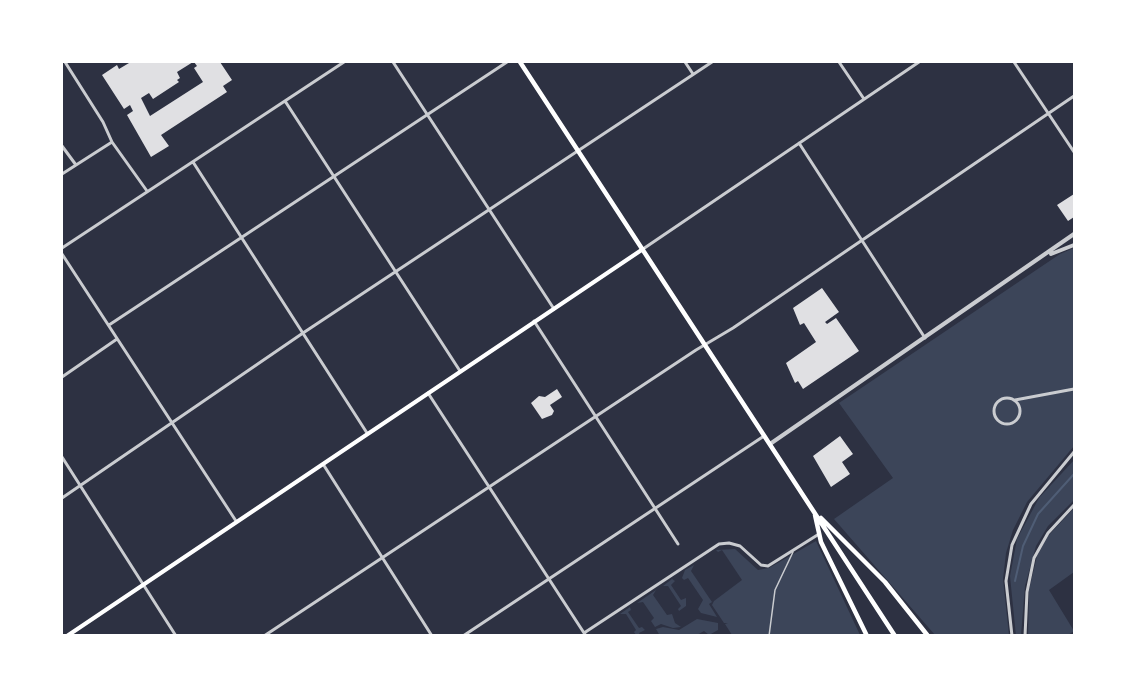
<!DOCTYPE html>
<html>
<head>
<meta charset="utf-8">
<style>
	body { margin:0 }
	#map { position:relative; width:1136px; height:697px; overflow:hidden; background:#2d3142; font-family:Inter,sans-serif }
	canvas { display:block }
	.frame { position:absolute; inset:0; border:63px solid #fff; pointer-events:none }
</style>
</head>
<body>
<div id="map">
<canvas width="1136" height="697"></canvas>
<div class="frame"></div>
</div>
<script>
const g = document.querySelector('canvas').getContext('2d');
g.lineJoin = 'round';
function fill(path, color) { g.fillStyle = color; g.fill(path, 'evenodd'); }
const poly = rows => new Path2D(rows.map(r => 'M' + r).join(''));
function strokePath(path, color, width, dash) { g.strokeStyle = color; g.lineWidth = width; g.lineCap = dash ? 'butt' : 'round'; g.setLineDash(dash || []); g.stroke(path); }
const green = poly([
	[1074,248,1074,446,1027,502,1013,530,1006,553,1003,579,1009,635,935,635,834,519,893,478,839,403,1060,254],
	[1074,460,1074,500,1048,526,1036,546,1025,586,1021,635,1016,636,1010,576,1017,539,1039,498],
	[1074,508,1074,572,1049,590,1074,631,1068,635,1028,636,1029,590,1037,556,1048,536],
	[816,541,860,635,732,635,725,624,728,623,724,623,712,605,714,601,742,580,722,550,718,552,716,550,735,549,758,570,769,568],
	[694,565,691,571,712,602,709,604,717,617,701,613,698,609,703,600,688,578,684,580,682,578,685,570],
	[672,579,675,581,671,585,681,600,686,598,686,606,679,611,678,609,681,606,668,586,663,586],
	[656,590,653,595,667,615,672,614,675,623,681,627,673,628,661,624,655,627,651,621,654,618,643,602,637,603],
	[630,607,631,610,628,612,639,628,642,627,645,630,639,633,640,635,636,635,634,632,636,630,626,614,620,614],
	[697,619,718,623,718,630,709,635,704,631,697,635,660,636,656,629,663,627,679,630]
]);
const stream = poly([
	[1015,581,1023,546,1038,514,1074,474]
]);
const building = poly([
	[129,63,193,62,177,72,180,78,177,80,179,82,153,99,149,93,141,98,150,116,203,82,194,68,197,66,194,62,220,62,232,80,223,86,227,92,161,135,169,146,151,157,127,115,133,111,130,105,124,109,102,75,117,65,119,69],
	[1074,194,1074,217,1068,221,1057,205],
	[822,288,839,312,825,322,827,324,836,318,859,351,803,389,798,381,795,383,786,363,816,342,804,323,800,325,793,308],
	[557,389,562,397,550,405,554,411,552,415,542,419,531,403,539,396,545,397],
	[840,436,853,454,842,462,850,474,831,487,813,456]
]);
const service = poly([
	[769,636,775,590,793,552]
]);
const minor = poly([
	[65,62,103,122,112,142,147,191],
	[393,62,554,309],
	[685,62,693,74],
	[839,62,864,99],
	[1014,62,1074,152],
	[285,101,460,371],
	[799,143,925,338],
	[62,146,76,165],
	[193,162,367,433],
	[62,174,112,142],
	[62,248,344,62],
	[643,249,919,62],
	[62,254,236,521],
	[534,321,678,544],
	[109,325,507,62],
	[62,377,117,339],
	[428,393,586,636],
	'994 411a13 13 0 1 1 26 0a13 13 0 1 1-26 0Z',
	[1015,400,1074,389],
	[62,457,176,636],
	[323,464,432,636],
	[62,498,303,333,712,62],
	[584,633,719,544,729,543,740,546,761,565,768,566,819,534],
	[264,636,696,350,733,328,1074,96],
	[463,636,764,436],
	[1012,636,1006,581,1012,545,1031,504,1074,452],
	[1025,636,1027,592,1034,558,1048,533,1074,505]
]);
const tertiary = poly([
	[1051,254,1074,245],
	[770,444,1074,234]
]);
const secondary = poly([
	[67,636,643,249]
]);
const primary = poly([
	[520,62,895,636],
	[815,515,821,542,867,636],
	[821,518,885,582,928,636]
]);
fill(green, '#3c4559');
strokePath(stream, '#4f5d75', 2);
fill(building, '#e0e0e3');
strokePath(service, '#caccd0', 1.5);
strokePath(minor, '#caccd0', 3);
strokePath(tertiary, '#caccd0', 4);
strokePath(secondary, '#fff', 4);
strokePath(primary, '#fff', 4.5);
</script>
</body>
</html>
